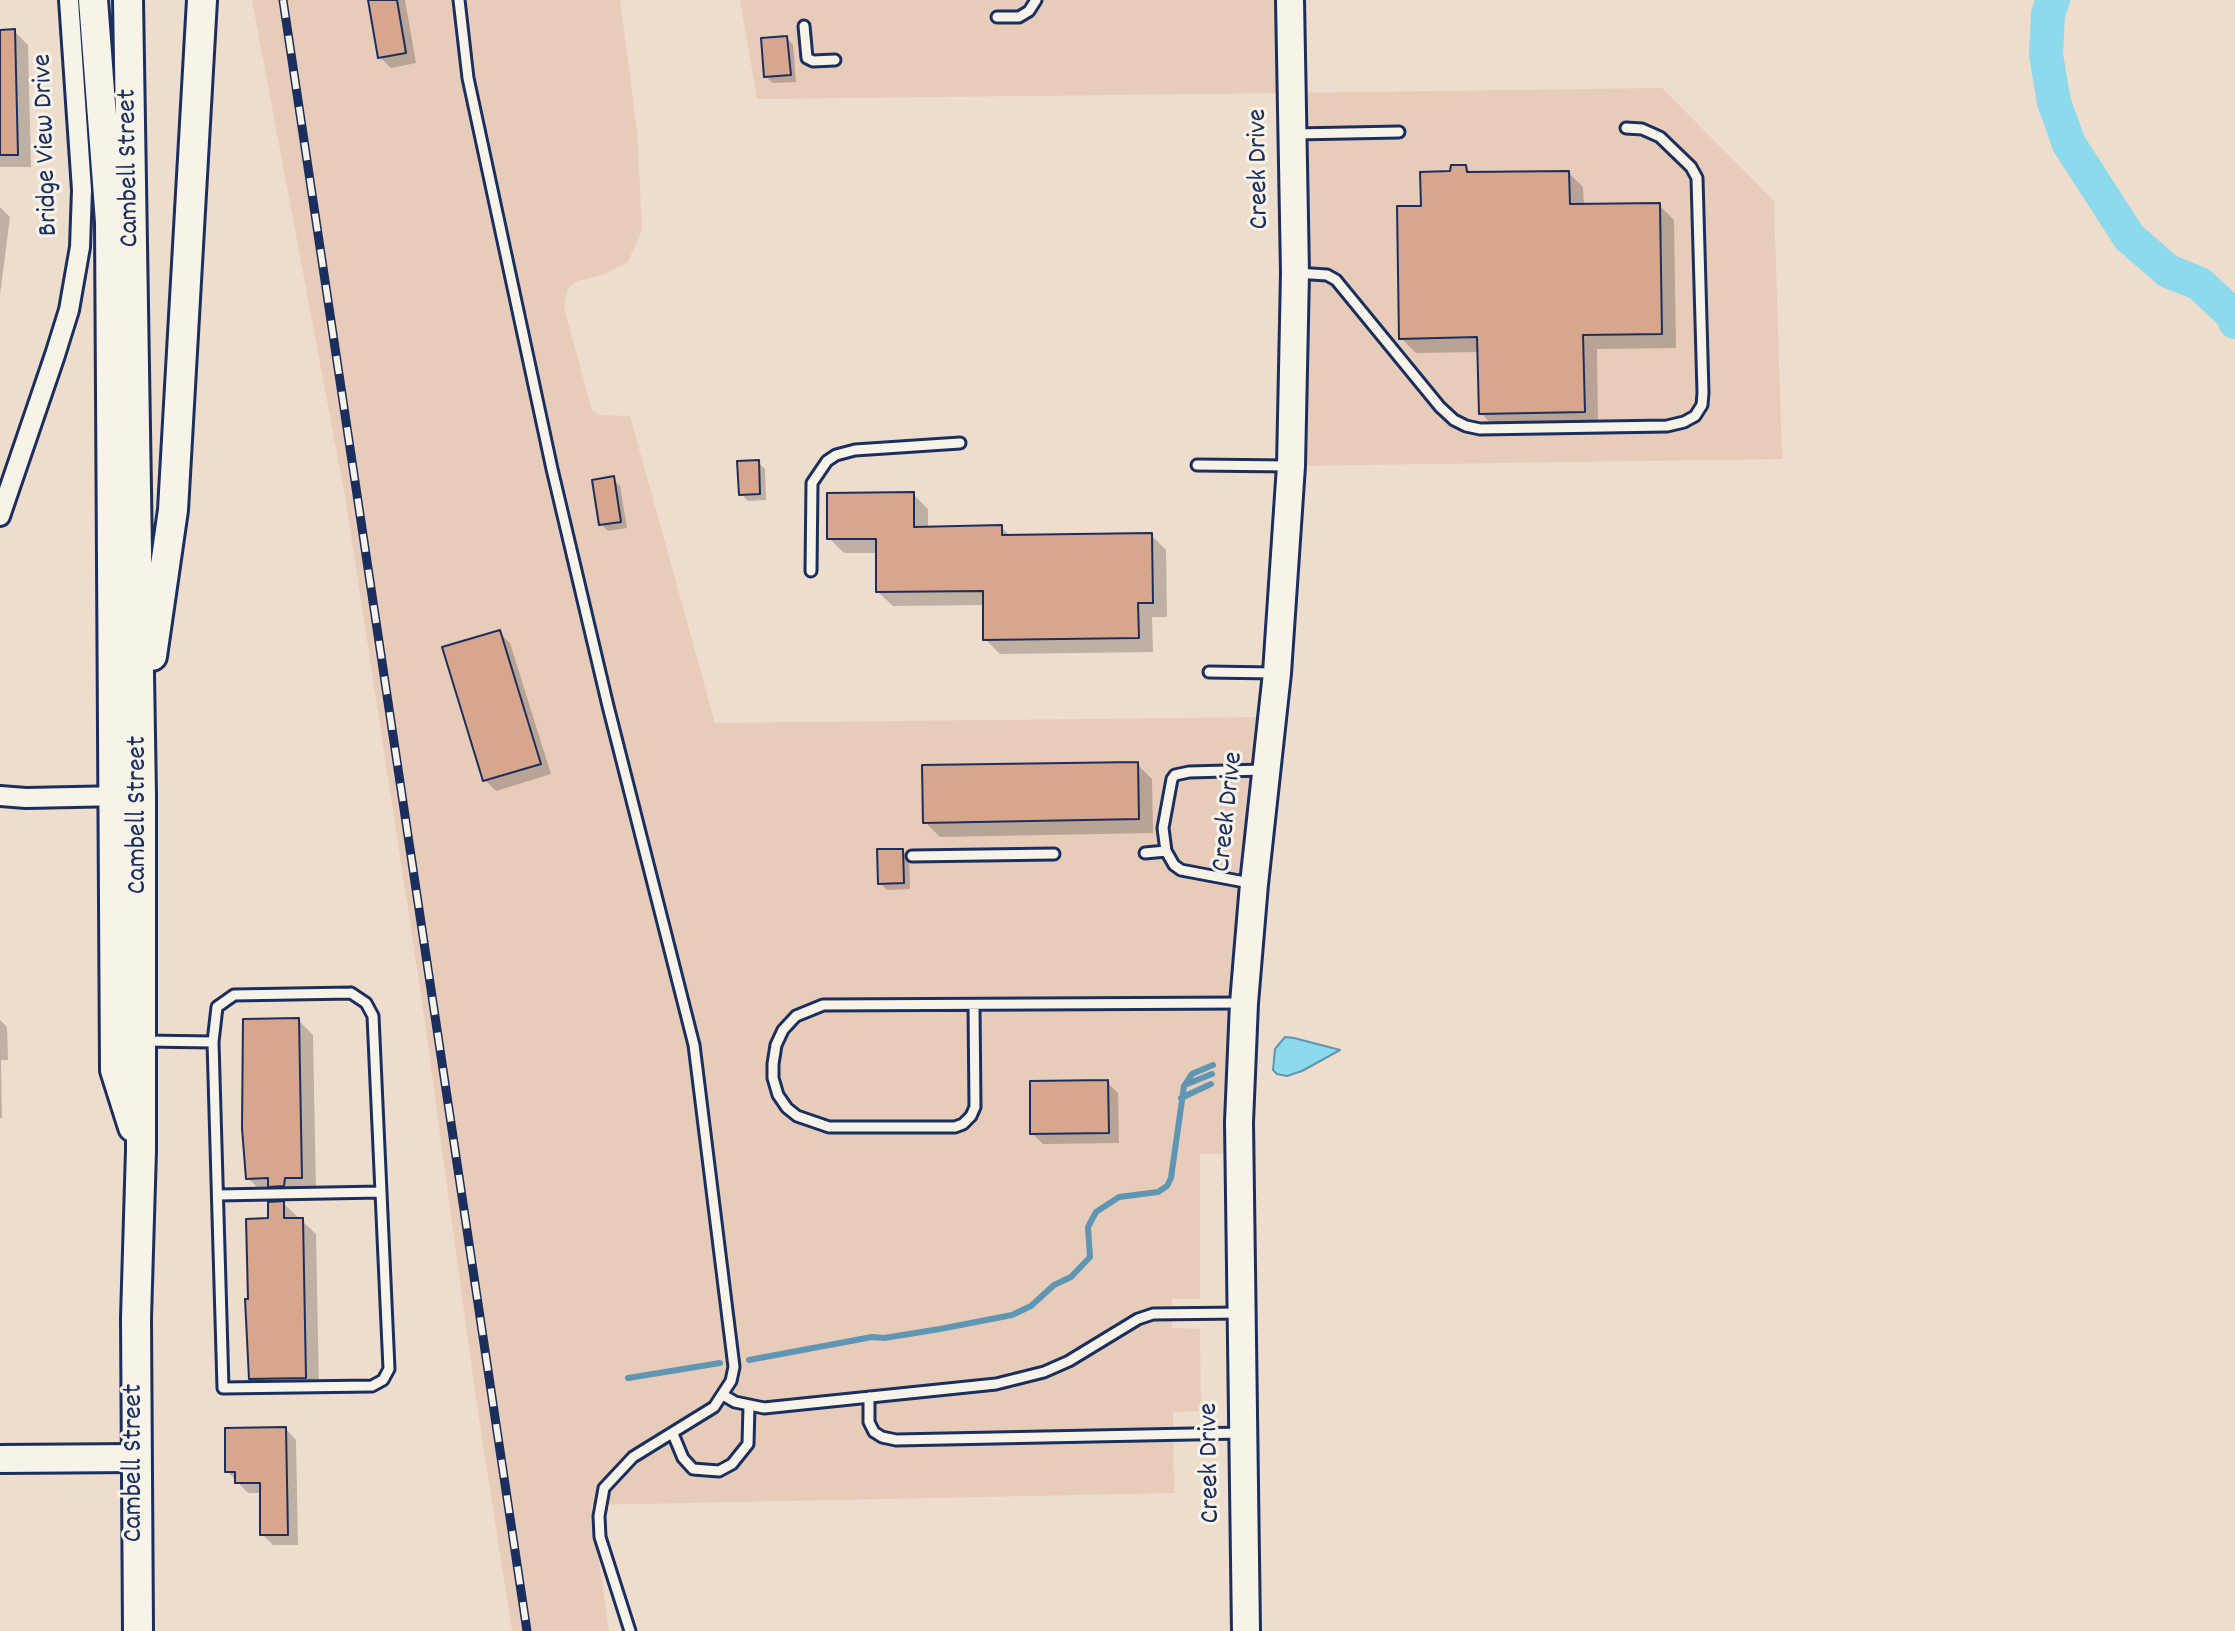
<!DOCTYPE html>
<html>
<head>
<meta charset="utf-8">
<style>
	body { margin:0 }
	canvas { display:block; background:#eedccc }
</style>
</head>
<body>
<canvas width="2235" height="1631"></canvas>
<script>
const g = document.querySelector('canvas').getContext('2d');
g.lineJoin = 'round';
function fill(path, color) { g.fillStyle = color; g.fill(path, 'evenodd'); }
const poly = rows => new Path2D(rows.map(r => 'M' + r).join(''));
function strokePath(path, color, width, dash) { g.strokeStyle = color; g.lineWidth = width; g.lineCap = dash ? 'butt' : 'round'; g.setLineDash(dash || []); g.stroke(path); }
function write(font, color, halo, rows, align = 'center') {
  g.font = font + ' Dekko,sans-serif'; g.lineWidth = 6; g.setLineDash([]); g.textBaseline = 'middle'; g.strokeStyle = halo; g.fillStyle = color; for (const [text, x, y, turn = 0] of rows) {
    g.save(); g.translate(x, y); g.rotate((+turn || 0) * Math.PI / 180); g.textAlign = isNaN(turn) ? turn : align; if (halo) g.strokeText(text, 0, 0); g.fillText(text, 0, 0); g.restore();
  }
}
const built = poly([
	[252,0,620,0,637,131,642,229,628,262,602,275,577,281,568,288,564,308,592,410,599,415,630,416,715,723,1272,717,1240,1153,1200,1154,1200,1299,1172,1299,1172,1328,1200,1329,1201,1411,1173,1412,1174,1493,591,1505,609,1631,512,1631,475,1392,422,1001,346,502],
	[740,0,1290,0,1292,93,1662,88,1774,201,1782,459,1291,466,1291,93,757,99]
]);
const water = poly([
	[1285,1037,1294,1038,1340,1050,1302,1071,1287,1076,1277,1074,1273,1070,1275,1049,1285,1037]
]);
const shadow = poly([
	[370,0,405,0,416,63,391,68,380,57],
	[0,31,14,31,28,45,31,167,0,167],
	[787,38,793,45,796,82,773,83,766,77],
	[1466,167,1472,174,1569,173,1583,187,1584,206,1659,205,1674,220,1676,348,1597,349,1598,426,1495,428,1481,413,1480,352,1416,353,1401,338,1423,208,1452,173],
	[0,207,10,217,0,295],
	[758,462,765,469,766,500,748,501,741,494],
	[613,479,620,486,627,528,608,531,601,524],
	[913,494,928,509,928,528,1001,527,1011,537,1151,535,1166,550,1167,617,1152,617,1153,652,1000,654,985,639,985,605,893,606,878,592,878,553,844,553,829,538],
	[499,632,510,643,551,774,496,791,485,780],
	[1137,764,1152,779,1153,833,940,837,925,822],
	[902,851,909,857,910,889,887,890,880,883],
	[0,1020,7,1027,8,1060,1,1060,2,1118,0,1118],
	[298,1020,313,1035,316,1192,299,1192,298,1200,285,1201,276,1192,263,1193,248,1178],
	[1107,1082,1118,1093,1119,1143,1043,1144,1032,1133],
	[283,1203,316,1234,319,1392,266,1393,251,1378,250,1301,270,1220],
	[286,1429,296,1440,298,1545,273,1545,262,1534,262,1493,248,1493,227,1471]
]);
const stream = poly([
	[1187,1084,1212,1074],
	[1181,1098,1211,1084],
	[749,1360,872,1337,884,1338,940,1329,1012,1315,1031,1306,1054,1285,1071,1277,1090,1257,1088,1227,1096,1212,1119,1197,1158,1192,1167,1186,1171,1178,1184,1086,1192,1074,1213,1065],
	[628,1378,720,1363]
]);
const river = poly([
	[2053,0,2048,14,2046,55,2054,102,2069,144,2129,237,2168,271,2200,284,2234,316,2235,322]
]);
const building = poly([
	[368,0,397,0,406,53,378,58,368,0],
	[15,29,18,155,0,155,0,30,15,29],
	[787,36,791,75,764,77,761,38,787,36],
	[1451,165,1466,165,1467,172,1569,171,1570,204,1660,203,1662,334,1583,335,1585,412,1479,414,1477,337,1399,339,1397,206,1421,206,1420,172,1450,171,1451,165],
	[759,460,760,494,739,495,737,461,759,460],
	[614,476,621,522,599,525,592,480,614,476],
	[914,492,914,527,1002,525,1002,535,1152,533,1153,603,1138,603,1139,638,983,640,983,591,876,592,876,539,827,539,827,493,914,492],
	[500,630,541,764,483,781,442,647,500,630],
	[1138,762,1139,819,923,823,922,765,1138,762],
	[877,849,903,849,904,883,878,884,877,849],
	[299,1018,302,1178,285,1178,284,1186,268,1187,268,1178,246,1179,242,1128,243,1019,299,1018],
	[1108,1080,1109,1133,1030,1134,1030,1081,1108,1080],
	[284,1201,284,1218,303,1218,306,1378,249,1379,245,1299,248,1299,246,1219,268,1218,268,1202,284,1201],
	[286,1427,288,1535,260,1535,260,1483,235,1483,235,1472,225,1472,225,1428,286,1427]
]);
const lane = poly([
	[459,0,468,78,552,469,608,706,694,1045,734,1367,731,1381,714,1407,633,1457,604,1488,599,1516,600,1537,630,1631],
	[997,17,1019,17,1029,11,1036,0],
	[804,26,807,58,813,61,835,60],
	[1295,134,1399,132],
	[1296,273,1327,275,1336,280,1440,407,1454,420,1466,426,1480,429,1667,426,1684,422,1695,416,1702,405,1703,393,1697,178,1691,167,1660,137,1642,129,1626,128],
	[1197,465,1288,466],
	[811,571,812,483,827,461,836,455,855,450,960,443],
	[1209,672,1274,673],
	[1145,853,1166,851],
	[912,856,1054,854],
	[1250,883,1181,870,1174,865,1166,851,1163,828,1172,779,1175,775,1189,772,1263,770],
	[351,993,366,1003,373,1016,389,1369,383,1380,372,1386,223,1388,213,1042,217,1007,234,995,351,993],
	[974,1005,975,1107,971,1116,963,1124,955,1127,829,1127,797,1116,787,1108,778,1095,773,1078,773,1064,776,1045,783,1030,796,1016,823,1005,1243,1003],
	[144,1041,213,1042],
	[218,1195,381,1192],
	[723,1395,735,1402,764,1408,996,1384,1044,1372,1069,1361,1138,1319,1153,1314,1240,1313],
	[869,1397,869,1422,874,1432,882,1437,896,1440,1241,1433],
	[673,1434,683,1458,693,1469,719,1471,732,1464,748,1444,749,1406]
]);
const street = poly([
	[0,516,55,355,69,310,80,247,82,190,69,0],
	[0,796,26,798,122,796]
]);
const secondary = poly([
	[0,1459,136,1458],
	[1246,1631,1239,1122,1244,1003,1254,884,1277,673,1291,466,1295,273,1290,0]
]);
const primary = poly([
	[93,0,110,222,115,1070,133,1127],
	[128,0,141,795,141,1150,136,1318,138,1631],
	[152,656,173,510,202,0]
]);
const rail = poly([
	[283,0,527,1631]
]);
const streetNames = [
	["Bridge View Drive",48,145,-92],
	["Cambell Street",131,168,-91],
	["Creek Drive",1261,169,-91],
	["Creek Drive",1230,812,-84],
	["Cambell Street",140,815,-90],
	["Cambell Street",136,1463,-90],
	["Creek Drive",1212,1463,-91]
];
fill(built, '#e7ccb9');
fill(water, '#8ddaec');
strokePath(water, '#5f96b3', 2);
fill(shadow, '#0003');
strokePath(stream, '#5f96b3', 6);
strokePath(river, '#8ddaec', 34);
fill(building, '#d8a68c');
strokePath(building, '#1b2f5e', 2);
strokePath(lane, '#1b2f5e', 15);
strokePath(street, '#1b2f5e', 24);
strokePath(secondary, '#1b2f5e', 32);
strokePath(primary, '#1b2f5e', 34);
strokePath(lane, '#f7f3e8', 9);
strokePath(street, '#f7f3e8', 18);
strokePath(secondary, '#f7f3e8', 26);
strokePath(primary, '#f7f3e8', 28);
strokePath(rail, '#1b2f5e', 9);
strokePath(rail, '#f7f3e8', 6, [18]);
write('28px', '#1b2f5e', '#f7f3e8', streetNames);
</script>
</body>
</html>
